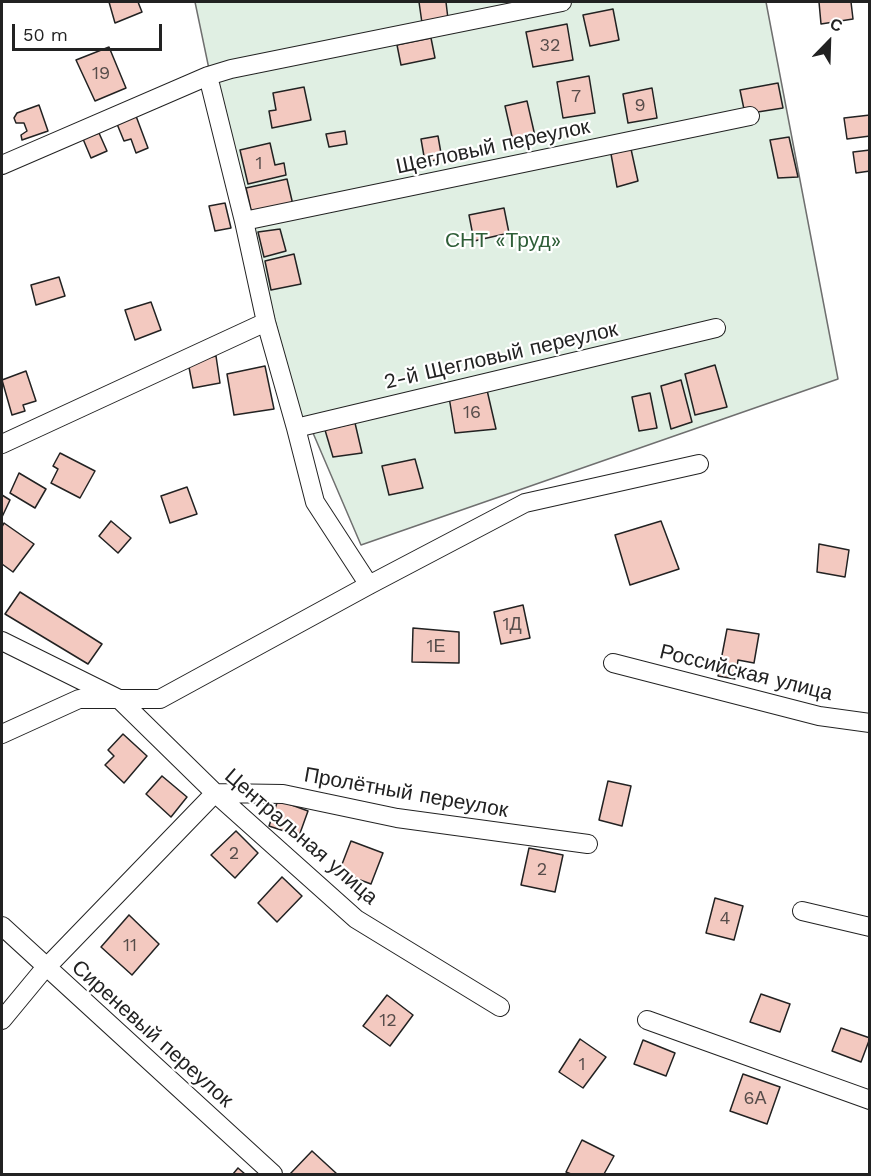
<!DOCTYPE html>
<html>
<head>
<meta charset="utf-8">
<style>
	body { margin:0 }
	#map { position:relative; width:871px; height:1176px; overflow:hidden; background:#fff; font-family:"Work Sans",sans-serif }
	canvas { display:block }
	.frame { position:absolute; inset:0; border:3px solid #222; pointer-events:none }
	.north { position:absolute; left:799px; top:12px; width:60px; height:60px; -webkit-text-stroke:4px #fff; paint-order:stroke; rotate:23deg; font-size:16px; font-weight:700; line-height:24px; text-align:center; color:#222 }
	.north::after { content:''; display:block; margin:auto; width:21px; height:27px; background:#222; clip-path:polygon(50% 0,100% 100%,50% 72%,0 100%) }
	.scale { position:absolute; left:12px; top:24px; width:150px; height:27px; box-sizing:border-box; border:3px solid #222; border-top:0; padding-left:8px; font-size:18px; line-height:21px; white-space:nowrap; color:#222; -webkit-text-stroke:4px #fff; paint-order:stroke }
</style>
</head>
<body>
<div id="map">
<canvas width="871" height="1176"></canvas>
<div class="frame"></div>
<div class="north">С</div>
<div class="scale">50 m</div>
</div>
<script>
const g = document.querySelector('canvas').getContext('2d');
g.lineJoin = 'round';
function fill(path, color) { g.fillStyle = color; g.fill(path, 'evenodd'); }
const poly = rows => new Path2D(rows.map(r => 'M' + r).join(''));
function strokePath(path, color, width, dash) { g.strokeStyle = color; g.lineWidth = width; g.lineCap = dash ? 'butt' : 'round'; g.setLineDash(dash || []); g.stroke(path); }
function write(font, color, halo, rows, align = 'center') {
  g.font = font + ' "Work Sans",sans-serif'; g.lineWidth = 4.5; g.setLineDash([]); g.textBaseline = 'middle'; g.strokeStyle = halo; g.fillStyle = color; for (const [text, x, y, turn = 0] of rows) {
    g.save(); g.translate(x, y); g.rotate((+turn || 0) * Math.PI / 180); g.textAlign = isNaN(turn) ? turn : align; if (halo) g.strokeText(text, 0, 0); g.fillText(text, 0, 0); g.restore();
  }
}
const green = poly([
	[195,2,766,2,838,379,361,545,313,433,301,420,209,69,195,2]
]);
const building = poly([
	[109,2,138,2,142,12,115,23,109,2],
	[419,2,446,2,448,19,422,23,419,2],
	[819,2,851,2,853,19,821,24,819,2],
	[613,9,619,40,590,46,583,15,613,9],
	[567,24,573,60,533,67,526,32,567,24],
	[431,38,435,58,401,65,397,45,431,38],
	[109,47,126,88,95,101,76,60,109,47],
	[589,76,595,113,563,118,557,82,589,76],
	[778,83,783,108,745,114,740,90,778,83],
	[304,87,311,120,272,128,269,111,276,110,273,93,304,87],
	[652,88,657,118,628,123,623,94,652,88],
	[527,101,535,136,513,141,505,106,527,101],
	[39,105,48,131,22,140,21,135,27,131,24,123,16,123,14,118,17,113,39,105],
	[870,115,870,136,847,139,844,118,870,115],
	[136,116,148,148,136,153,131,139,124,141,117,124,136,116],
	[345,131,347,144,329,147,326,134,345,131],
	[99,133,107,151,91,158,83,139,99,133],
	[438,136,442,159,425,162,421,139,438,136],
	[789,137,798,177,778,178,770,140,789,137],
	[270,143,275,165,284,163,286,175,248,184,240,150,270,143],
	[631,149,638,181,617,187,611,154,631,149],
	[870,150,870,171,856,173,853,152,870,150],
	[287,179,293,205,252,214,246,188,287,179],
	[225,203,231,228,215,231,209,206,225,203],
	[504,208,509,233,474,241,469,215,504,208],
	[280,229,286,251,264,257,258,232,280,229],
	[294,254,301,284,271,290,265,261,294,254],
	[59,277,65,296,36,305,31,285,59,277],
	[151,302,161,330,135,340,125,310,151,302],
	[216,356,220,383,193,388,188,362,216,356],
	[715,365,727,407,695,415,685,374,715,365],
	[265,366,274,409,234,415,227,374,265,366],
	[26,371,36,401,23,405,25,411,12,415,2,380,26,371],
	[681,380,692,422,671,429,661,386,681,380],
	[487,390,496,429,455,433,449,397,487,390],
	[650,393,657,428,639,431,632,397,650,393],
	[355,423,362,453,333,457,325,430,355,423],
	[60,453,95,471,80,498,51,483,58,469,53,466,60,453],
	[415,459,423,488,389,495,382,466,415,459],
	[19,473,46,489,35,508,10,493,19,473],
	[187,487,197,514,170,523,161,496,187,487],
	[2,495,10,500,2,517,2,495],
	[111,521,131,538,118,553,99,536,111,521],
	[661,521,679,569,630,585,615,535,661,521],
	[4,523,34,544,13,572,2,564,2,527,4,523],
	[819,544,849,550,845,577,817,572,819,544],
	[20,592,102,644,88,664,5,614,20,592],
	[523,605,530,638,501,644,494,612,523,605],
	[413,628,459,632,459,663,412,662,413,628],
	[727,629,759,634,754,663,738,660,735,679,718,676,727,629],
	[123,734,147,756,124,783,105,765,114,756,108,750,123,734],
	[162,776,187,797,171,817,146,794,162,776],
	[608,781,631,786,622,826,599,820,608,781],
	[278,800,308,811,299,836,269,826,278,800],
	[236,831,258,853,235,878,211,855,236,831],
	[351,841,383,853,371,884,339,872,351,841],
	[529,848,563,855,555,892,521,885,529,848],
	[282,877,302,896,277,922,258,903,282,877],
	[715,898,743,906,734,940,706,933,715,898],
	[129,915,159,944,132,975,101,947,129,915],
	[761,994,790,1004,780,1032,750,1022,761,994],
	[387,995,413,1015,390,1046,363,1026,387,995],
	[841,1028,870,1038,861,1062,832,1051,841,1028],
	[580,1039,606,1057,583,1088,559,1072,580,1039],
	[643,1040,675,1053,666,1076,634,1064,643,1040],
	[743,1074,780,1087,767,1124,730,1111,743,1074],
	[582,1140,614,1156,604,1174,571,1174,566,1172,582,1140],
	[312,1151,337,1174,290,1174,312,1151],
	[238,1168,245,1174,233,1174,238,1168]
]);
const minor = poly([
	[208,76,244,221,266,322,296,428,315,502,369,585],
	[2,165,208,76,231,69,562,2],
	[244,221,750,116],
	[296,428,716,328],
	[2,444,266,322],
	[2,641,119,699,215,793,356,919,500,1007],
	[613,663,819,716,870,723],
	[2,734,79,699,160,699,369,585,525,503,699,464],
	[802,911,870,927],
	[2,926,273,1174],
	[2,1020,40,974,215,793,283,794,397,818,588,844],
	[647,1020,870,1100]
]);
const numberNames = [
	["32",550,46],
	["19",101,74],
	["7",576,97],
	["9",640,106],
	["1",259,164],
	["16",472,413],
	["1Д",512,625],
	["1Е",436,647],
	["2",234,854],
	["2",542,870],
	["4",725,919],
	["11",130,946],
	["12",388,1021],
	["1",582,1065],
	["6А",755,1099]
];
const streetNames = [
	["Щегловый переулок",493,147,-12],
	["2-й Щегловый переулок",501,356,-13],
	["Российская улица",746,673,14],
	["Пролётный переулок",406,793,10],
	["Центральная улица",301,837,41],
	["Сиреневый переулок",152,1034,42]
];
const parkNames = [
	["СНТ «Труд»",503,241]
];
fill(green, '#e0efe3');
strokePath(green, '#6f6f6f', 1.5);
fill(building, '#f3c9c0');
strokePath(building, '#222', 1.5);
strokePath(minor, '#222', 20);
strokePath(minor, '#fff', 18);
write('18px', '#564c4a', null, numberNames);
write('21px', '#222', '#fff', streetNames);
write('21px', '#2f5e38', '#fff', parkNames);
</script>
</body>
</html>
